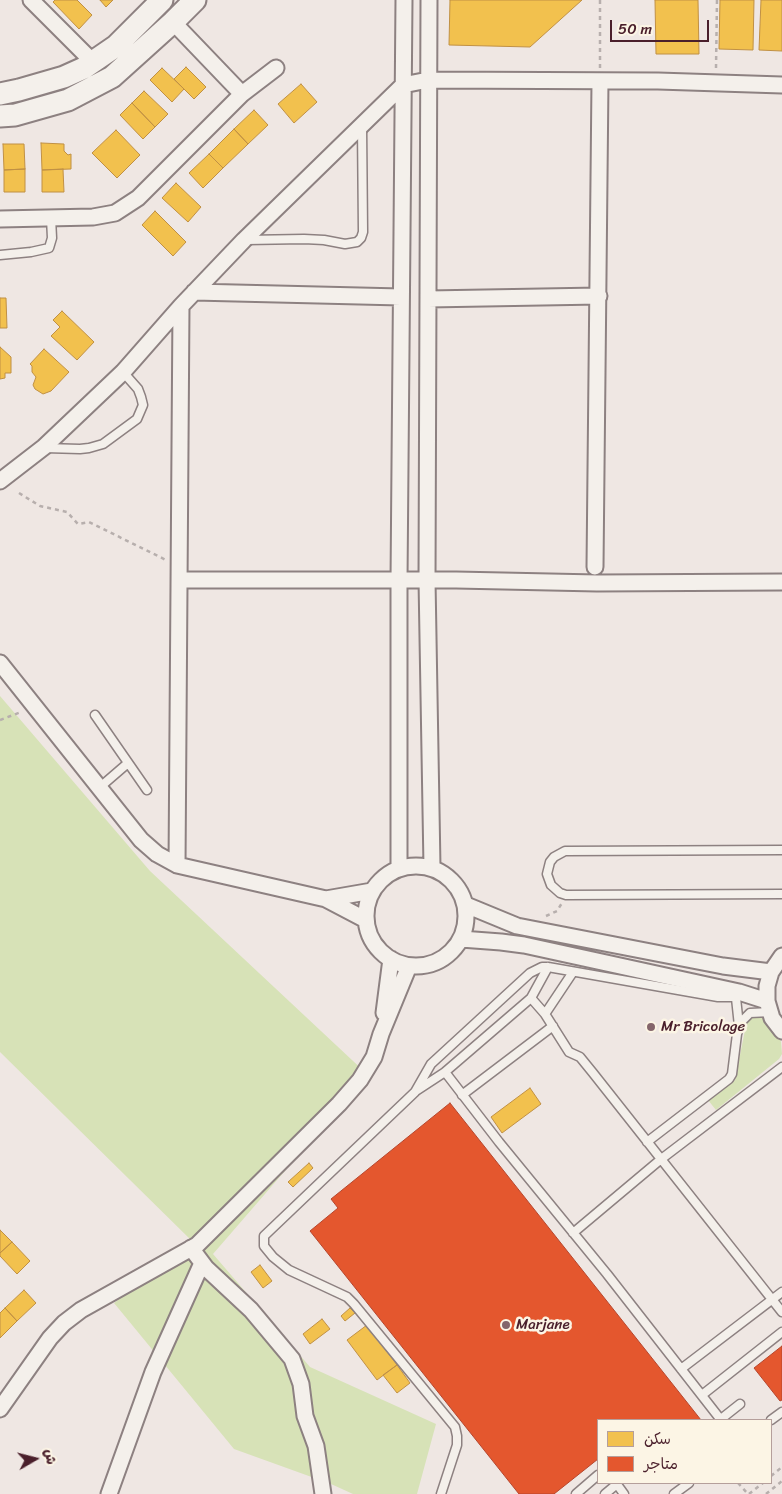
<!DOCTYPE html>
<html>
<head>
<meta charset="utf-8">
<style>
	body { margin:0 }
	#map { position:relative; width:782px; height:1494px; overflow:hidden; background:#efe7e3; font-family:Sriracha,"Playpen Sans Arabic",sans-serif }
	canvas { display:block }
	.legend { position:absolute; left:597px; top:1419px; width:175px; height:65px; box-sizing:border-box; background:#fcf5e5; border:1px solid #b59f9b; margin:0; padding:6px 9px; list-style:none; font-size:15px; color:#4a1f2b }
	.legend li { display:flex; align-items:center; gap:10px; height:25px }
	.legend b { width:25px; border:1px solid #b59f9b }
	.north { position:absolute; left:10px; top:1434px; width:50px; height:50px; -webkit-text-stroke:4px #fcf5e5; paint-order:stroke; rotate:82deg; font-size:14px; font-weight:700; line-height:20px; text-align:center; color:#4a1f2b }
	.north::after { content:''; display:block; margin:auto; width:18px; height:22px; background:#4a1f2b; clip-path:polygon(50% 0,100% 100%,50% 72%,0 100%) }
	.scale { position:absolute; left:610px; top:20px; width:99px; height:22px; box-sizing:border-box; border:2px solid #4a1f2b; border-top:0; padding-left:6px; font-size:15px; line-height:18px; white-space:nowrap; color:#4a1f2b; -webkit-text-stroke:4px #fcf5e5; paint-order:stroke }
</style>
</head>
<body>
<div id="map">
<canvas width="782" height="1494"></canvas>
<ul class="legend">
<li><b style="height:14px;background:#f2c14e"></b>سكن</li>
<li><b style="height:14px;background:#e4572e"></b>متاجر</li>
</ul>
<div class="north">ش</div>
<div class="scale">50 m</div>
</div>
<script>
const g = document.querySelector('canvas').getContext('2d');
g.lineJoin = 'round';
function fill(path, color) { g.fillStyle = color; g.fill(path, 'evenodd'); }
const poly = rows => new Path2D(rows.map(r => 'M' + r).join(''));
function strokePath(path, color, width, dash) { g.strokeStyle = color; g.lineWidth = width; g.lineCap = dash ? 'butt' : 'round'; g.setLineDash(dash || []); g.stroke(path); }
function write(font, color, halo, rows, align = 'center') {
  g.font = font + ' Sriracha,sans-serif'; g.lineWidth = 5; g.setLineDash([]); g.textBaseline = 'middle'; g.strokeStyle = halo; g.fillStyle = color; for (const [text, x, y, turn = 0] of rows) {
    g.save(); g.translate(x, y); g.rotate((+turn || 0) * Math.PI / 180); g.textAlign = isNaN(turn) ? turn : align; if (halo) g.strokeText(text, 0, 0); g.fillText(text, 0, 0); g.restore();
  }
}
const green = poly([
	[0,696,150,871,368,1075,213,1254,310,1367,436,1424,417,1494,353,1494,331,1484,234,1449,114,1303,194,1243,0,1052],
	[759,1015,765,1017,777,1034,781,1042,782,1054,779,1059,716,1110,708,1100,735,1080,747,1020,750,1017]
]);
const homes = poly([
	[55,0,77,0,92,15,79,29,53,2,55,0],
	[100,0,113,0,106,7,100,0],
	[450,0,582,0,530,47,449,45,450,0],
	[655,0,698,0,699,54,656,54,655,0],
	[720,0,754,0,753,50,719,49,720,0],
	[761,0,782,0,782,51,759,50,761,0],
	[186,67,206,87,194,99,174,79,186,67],
	[162,68,184,89,172,102,150,80,162,68],
	[301,84,317,102,294,123,278,104,301,84],
	[144,91,168,114,155,127,132,103,144,91],
	[132,103,155,127,143,139,120,115,132,103],
	[254,110,268,125,248,144,234,129,254,110],
	[234,129,248,144,223,168,209,154,234,129],
	[116,130,140,155,117,178,92,153,116,130],
	[41,143,64,144,64,151,68,155,71,154,71,169,42,170,41,143],
	[3,144,24,144,25,169,4,170,3,144],
	[209,154,223,168,203,188,189,173,209,154],
	[25,169,25,192,4,192,4,170,25,169],
	[63,169,64,192,42,192,42,170,63,169],
	[176,183,201,207,188,222,162,198,176,183],
	[155,211,186,242,173,256,142,225,155,211],
	[0,298,6,298,7,328,0,328,0,298],
	[62,311,94,342,77,360,51,336,60,327,53,320,62,311],
	[0,347,11,357,11,373,5,373,5,378,0,379,0,347],
	[44,349,69,372,51,391,43,394,35,389,33,385,36,377,32,372,32,366,30,364,44,349],
	[530,1088,541,1104,502,1133,491,1117,530,1088],
	[309,1163,313,1168,293,1187,288,1182,309,1163],
	[0,1230,12,1242,0,1253,0,1230],
	[12,1242,30,1261,17,1274,0,1256,0,1253,12,1242],
	[260,1265,272,1281,263,1288,251,1272,260,1265],
	[24,1290,36,1303,17,1321,5,1308,24,1290],
	[5,1308,17,1321,0,1338,0,1313,5,1308],
	[350,1308,355,1313,345,1321,341,1316,350,1308],
	[322,1319,330,1329,310,1344,303,1334,322,1319],
	[367,1325,397,1365,377,1380,347,1340,367,1325],
	[397,1365,410,1383,397,1393,383,1375,397,1365]
]);
const shops = poly([
	[450,1103,701,1420,598,1420,598,1459,554,1494,519,1494,310,1231,338,1208,331,1199,450,1103],
	[782,1346,782,1400,780,1401,754,1368,782,1346]
]);
const path = poly([
	[600,68,600,0],
	[716,68,717,0],
	[19,493,40,506,67,512,78,524,89,522,166,560],
	[0,720,21,712],
	[546,916,557,911,562,903],
	[771,1476,782,1467],
	[738,1483,748,1494],
	[749,1494,763,1483],
	[766,1494,782,1481]
]);
const lane = poly([
	[246,240,304,239,324,240,345,244,357,242,361,238,363,232,362,126],
	[0,255,31,252,49,248,52,238,51,218],
	[45,448,80,449,89,448,103,444,137,419,143,405,141,397,138,389,123,372],
	[95,715,147,790],
	[99,788,128,763],
	[782,850,565,851,554,857,550,862,547,874,551,885,560,893,566,895,782,894],
	[531,998,545,1014,569,1052,580,1057,593,1073,782,1312],
	[736,998,739,1026],
	[545,1014,573,972],
	[445,1072,499,1142,607,1274,721,1420],
	[416,1091,445,1072,531,998,548,967],
	[462,1095,553,1026],
	[647,1142,729,1079,732,1074,737,1034,741,1022,750,1013,771,1012],
	[573,1233,660,1160,782,1067],
	[681,1369,782,1292],
	[702,1395,782,1332],
	[721,1419,740,1404],
	[771,1420,782,1412],
	[616,1483,624,1494],
	[441,1494,457,1445,457,1436,455,1427,354,1304,347,1297,289,1270,273,1257,264,1246,264,1236,415,1092,431,1064,530,973,542,967,548,967,718,997,736,997],
	[576,1494,598,1475],
	[605,1494,617,1484],
	[674,1494,689,1483]
]);
const street = poly([
	[31,0,92,61],
	[429,0,427,580,432,867],
	[173,22,242,94],
	[0,219,93,217,115,213,138,198,242,94,276,68],
	[194,292,401,297],
	[428,299,599,296],
	[0,481,44,447,123,372,181,306,244,240,403,85,428,80,658,81,782,85],
	[595,567,600,81],
	[180,580,456,580,597,583,782,582],
	[0,663,141,840,157,854,177,865,326,899,366,920],
	[177,865,181,306],
	'366 916a50 50 0 1 1 100 0a50 50 0 1 1-100 0Z',
	[399,869,399,580,404,0],
	[326,899,372,891],
	[466,905,517,926,723,966,771,972],
	[461,939,501,942,524,945,739,992,767,1001],
	[782,956,771,972,767,986,767,1001,772,1018,782,1031],
	[384,1013,391,959],
	[191,1248,206,1268,251,1310,292,1359,301,1384,305,1416,316,1446,323,1494],
	[0,1409,50,1338,64,1323,81,1310,197,1245,339,1104,360,1080,374,1057,381,1034,409,966],
	[109,1494,153,1372,202,1263]
]);
const secondary = poly([
	[0,94,19,90,64,77,84,68,116,46,162,0],
	[0,116,15,115,68,100,112,77,173,22,195,0]
]);
const markers = [
	[651,1027,5,"#84656b"],
	[506,1325,5,"#84656b"]
];
const poiNames = [
	["Mr Bricolage",661,1027],
	["Marjane",516,1325]
];
fill(green, '#d7e2b7');
fill(homes, '#f2c14e');
strokePath(homes, '#c09044', 1);
fill(shops, '#e4572e');
strokePath(shops, '#b6462d', 1);
strokePath(lane, '#8d8181', 11);
strokePath(street, '#8d8181', 19);
strokePath(secondary, '#8d8181', 25);
strokePath(path, '#b7afad', 2.5, [4, 4]);
strokePath(lane, '#f4f0eb', 8);
strokePath(street, '#f4f0eb', 15);
strokePath(secondary, '#f4f0eb', 21);
for (const [x, y, r, color] of markers) { const dot = new Path2D(); dot.arc(x, y, r, 0, 2 * Math.PI); g.fillStyle = color; g.fill(dot); strokePath(dot, '#fcf5e5', 2); }
write('15px', '#4a1f2b', '#fcf5e5', poiNames, 'left');
</script>
</body>
</html>
